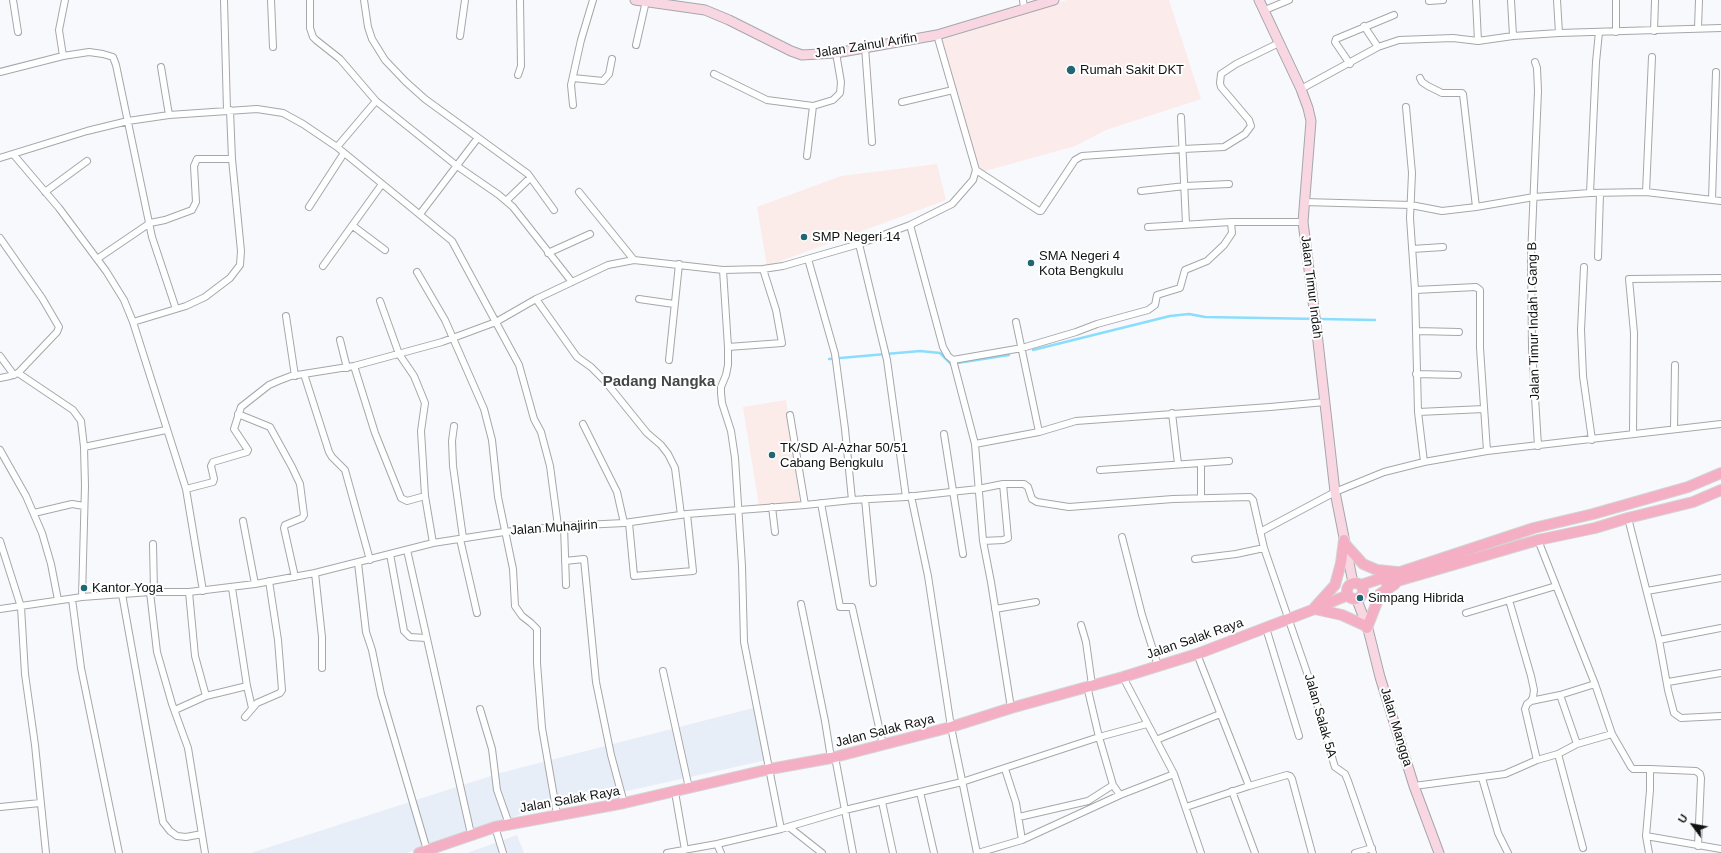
<!DOCTYPE html>
<html>
<head>
<meta charset="utf-8">
<style>
	body { margin:0 }
	#map { position:relative; width:1721px; height:853px; overflow:hidden; background:#f8f9fd; font-family:Arial,sans-serif }
	canvas { display:block }
	.north { position:absolute; left:1673px; top:805px; width:40px; height:40px; -webkit-text-stroke:3px #fff; paint-order:stroke; rotate:302deg; font-size:11px; font-weight:700; line-height:16px; text-align:center; color:#111213 }
	.north::after { content:''; display:block; margin:auto; width:14px; height:18px; background:#111213; clip-path:polygon(50% 0,100% 100%,50% 72%,0 100%) }
</style>
</head>
<body>
<div id="map">
<canvas width="1721" height="853"></canvas>
<div class="north">U</div>
</div>
<script>
const g = document.querySelector('canvas').getContext('2d');
g.lineJoin = 'round';
function fill(path, color) { g.fillStyle = color; g.fill(path, 'evenodd'); }
const poly = rows => new Path2D(rows.map(r => 'M' + r).join(''));
function strokePath(path, color, width, dash) { g.strokeStyle = color; g.lineWidth = width; g.lineCap = dash ? 'butt' : 'round'; g.setLineDash(dash || []); g.stroke(path); }
function write(font, color, halo, rows, align = 'center') {
  g.font = font + ' Arial,sans-serif'; g.lineWidth = 4; g.setLineDash([]); g.textBaseline = 'middle'; g.strokeStyle = halo; g.fillStyle = color; for (const [text, x, y, turn = 0] of rows) {
    g.save(); g.translate(x, y); g.rotate((+turn || 0) * Math.PI / 180); g.textAlign = isNaN(turn) ? turn : align; if (halo) g.strokeText(text, 0, 0); g.fillText(text, 0, 0); g.restore();
  }
}
const built = poly([
	[757,707,767,760,519,815,407,853,251,853,500,773],
	[517,835,524,853,467,853]
]);
const education = poly([
	[937,164,946,200,767,266,757,207,841,176],
	[786,400,800,504,759,506,743,407]
]);
const medical = poly([
	[1067,0,1169,0,1201,99,1106,130,1075,146,985,171,979,168,942,40]
]);
const stream = poly([
	[1033,350,1170,316,1189,314,1205,317,1375,320],
	[829,359,920,351,940,353,951,364,1009,355]
]);
const street = poly([
	[13,0,18,32],
	[224,0,227,110],
	[271,0,273,47],
	[310,0,310,28,313,37,316,40,340,59,376,101,457,166,499,195,513,207,572,282],
	[364,0,368,27,372,39,385,60,406,82,425,99,528,174,554,210],
	[1023,0,1024,8],
	[1476,0,1478,41],
	[1511,0,1513,36],
	[1557,0,1559,33],
	[1616,0,1616,32],
	[1429,1,1443,0],
	[1265,10,1289,0],
	[1364,26,1378,47],
	[1698,28,1699,0],
	[1654,31,1655,0],
	[460,36,465,0],
	[636,45,646,1],
	[865,47,872,142],
	[63,56,59,30,65,0],
	[1535,62,1537,68,1538,91,1531,257,1532,348,1538,446],
	[1350,64,1335,42,1336,39,1394,15],
	[161,67,169,115],
	[0,72,63,56,89,52,103,54,113,57,116,65,152,237,176,309],
	[714,74,767,100,813,106,833,100,840,93,841,82,836,53],
	[518,75,521,66,520,0],
	[573,78,603,81,609,74,612,59],
	[1420,78,1422,82,1428,86,1442,93,1462,93,1463,94,1476,207],
	[1301,89,1378,47,1399,40,1453,38,1478,41,1513,36,1559,33,1721,28],
	[902,102,953,90],
	[573,105,571,85,581,40,593,0],
	[1406,107,1412,173,1410,218,1415,290,1418,412,1424,462],
	[1181,117,1186,224],
	[337,147,376,101],
	[13,154,59,208,106,271,124,300,133,322,186,489,203,591],
	[807,156,813,106],
	[0,158,87,131,128,121,169,115,257,109,283,113,303,124,337,147,452,241,519,365,534,419,541,432,550,466,558,526],
	[976,170,1039,211,1041,211,1075,160,1082,156,1183,149,1224,147,1245,134,1251,126,1249,120,1221,87,1220,83,1221,74,1236,64,1279,43],
	[1141,191,1185,186,1229,184],
	[45,192,87,161],
	[579,192,634,260],
	[1646,192,1652,57],
	[1590,193,1596,62,1599,32],
	[1712,200,1716,72],
	[506,201,530,178],
	[1304,202,1411,205,1442,211,1476,207,1534,197,1590,193,1646,192,1721,201],
	[309,207,344,153],
	[420,214,477,139],
	[910,225,943,347,948,356,953,360,975,444,983,541,991,582,1011,708],
	[353,226,385,250],
	[1148,227,1231,222,1303,222],
	[0,238,42,298,59,327,57,332,18,373,10,376,0,378],
	[859,244,887,360,906,497],
	[1412,249,1443,247],
	[548,253,590,234],
	[1598,257,1600,194],
	[97,259,150,223,165,220,192,210,196,202,194,166,197,159,232,159],
	[808,259,835,354,845,429,852,500],
	[323,266,382,184],
	[1584,267,1581,330,1583,376,1592,440],
	[723,270,728,347,728,365,726,375,721,387,721,393,722,403,731,431,735,458,742,566,744,642,781,829],
	[417,272,445,320,484,409,492,440,498,497,513,569,515,606,522,616,531,623,537,629,537,663,542,728,557,814],
	[1415,290,1476,287,1480,290,1480,348,1487,451],
	[536,299,577,357,591,367,605,381,647,433,661,445,668,454,675,468,681,515],
	[639,299,674,304],
	[380,301,399,354,414,376,425,403,421,431,425,496,433,543],
	[286,316,295,376],
	[133,322,186,306,205,297,230,278,240,265,241,251,232,159,230,110],
	[1016,322,1039,432],
	[1416,331,1459,332],
	[340,340,347,368],
	[728,347,782,343,776,310,763,269],
	[0,356,14,375],
	[669,360,679,264],
	[953,360,1022,348,1076,332,1097,324,1148,310,1155,305,1157,295,1180,288,1185,270,1207,261,1224,245,1232,233,1231,222],
	[354,366,375,433,401,498,407,501,425,496],
	[18,373,73,410,81,421,84,447,85,486,82,597],
	[304,374,329,452,332,457,345,470,370,560],
	[1416,374,1458,375],
	[1418,412,1484,409],
	[1172,413,1178,464],
	[238,414,270,427,292,467,300,484,304,515,302,518,285,525,284,528,295,577],
	[790,415,805,505],
	[583,424,617,492,624,523],
	[454,426,452,441,453,466,463,538],
	[1674,429,1675,365],
	[1633,433,1634,333,1629,279,1721,278],
	[944,434,963,554],
	[975,444,1039,432,1076,421,1270,407,1325,402],
	[84,447,166,430],
	[0,450,26,496,42,533,51,564,58,600],
	[1201,463,1201,498],
	[1100,470,1229,461],
	[186,489,213,482,214,479,211,466,213,462,247,452,248,450,234,429,241,407,269,385,278,381,291,376,354,366,442,342,496,322,536,299,608,265,634,260,723,270,763,269,783,266,859,244,910,225,952,204,973,180,976,170,937,35],
	[911,496,928,576,951,727,977,853],
	[865,499,873,583],
	[821,503,840,607,852,607,883,745],
	[772,507,775,532],
	[34,513,72,504,84,506],
	[1628,518,1659,640,1668,690,1674,713,1681,718,1721,716],
	[243,521,255,584],
	[629,523,634,576,693,571,687,514],
	[564,526,566,585],
	[1260,532,1335,492,1384,472,1424,462,1487,451,1721,424],
	[1122,537,1142,615,1158,666],
	[460,539,477,613],
	[1538,540,1595,684,1612,734],
	[0,541,21,607,25,674,35,745,46,853],
	[983,541,1003,540,1008,538,1003,484],
	[153,544,154,592],
	[407,550,471,834],
	[390,554,404,631,410,637,426,638],
	[1195,559,1236,554,1264,548],
	[565,561,584,559,596,682,611,755,624,803],
	[358,563,366,632,372,650,381,694,427,850],
	[315,573,322,637,322,668],
	[232,588,247,686,252,708],
	[1647,591,1721,578],
	[150,592,157,652,172,704,188,748,205,853],
	[189,592,195,656,206,696],
	[122,594,163,822,170,831,177,836,186,837,202,834],
	[72,599,81,668,119,853],
	[1509,600,1531,676,1534,690,1533,697,1531,701],
	[801,604,825,721,831,758],
	[0,609,82,597,150,592,189,592,255,584,315,573,433,543,504,532,564,526,624,523,687,514,805,505,852,500,906,497,978,489,1003,484,1024,484,1028,487,1032,499,1037,502,1069,507,1173,499,1250,497,1253,500,1264,548,1313,690,1334,764,1335,767,1345,774,1348,781,1373,853],
	[995,609,1036,602],
	[1466,613,1556,586],
	[1081,625,1086,642,1092,685],
	[1266,628,1299,736],
	[1659,640,1721,628],
	[663,671,689,788],
	[1123,677,1174,774,1201,853],
	[1668,682,1721,673],
	[1087,686,1099,737,1113,785,1120,795],
	[1560,695,1577,744],
	[480,709,492,749,497,790,509,824],
	[175,710,206,696,247,686],
	[245,717,257,703,280,693,282,690,278,640,269,581],
	[1156,740,1220,714],
	[1558,754,1583,848],
	[835,757,853,853],
	[1537,760,1525,709,1527,704,1531,701,1560,695,1595,684],
	[1005,769,1016,803,1022,840],
	[1650,769,1696,771,1700,774,1701,778,1698,846],
	[1482,778,1498,833,1508,853],
	[1249,786,1287,775,1290,776,1292,779,1312,853],
	[1414,786,1505,774,1537,760,1558,754,1577,744,1612,734,1631,767,1633,769,1650,769,1650,790,1646,836,1649,853],
	[1232,791,1255,853],
	[675,792,685,850],
	[920,792,934,853],
	[882,802,893,853],
	[0,807,40,803],
	[1186,807,1249,786,1197,654],
	[1019,817,1088,801,1113,785],
	[495,827,503,853],
	[789,827,822,853],
	[1646,836,1721,849],
	[717,844,721,853],
	[667,853,717,844,781,829,845,810,962,782,1099,737,1147,724],
	[978,853,1022,840,1120,795,1174,774],
	[1355,853,1372,848]
]);
const secondary = poly([
	[635,0,705,10,729,20,791,51,802,55,836,53,937,35,1054,0],
	[1259,0,1301,89,1308,108,1311,121,1303,222,1317,333,1335,492,1353,583],
	[1357,600,1368,629,1380,677,1414,786,1439,853]
]);
const primary = poly([
	[1345,544,1363,564,1377,570,1397,572],
	'1347 591a8 8 0 1 1 16 0a8 8 0 1 1-16 0Z',
	[1387,584,1538,540,1595,528,1628,518,1693,502,1721,490],
	[1361,585,1534,528,1593,514,1688,487,1721,473],
	[1315,607,1335,585,1341,563,1344,540],
	[1315,609,1342,615,1366,626],
	[1367,628,1380,594,1395,584],
	[419,853,495,827,624,803,770,769,831,758,951,727,1011,708,1123,677,1197,654,1312,610,1348,595]
]);
const markers = [
	[1071,70,5,"#1e6773"],
	[804,237,4,"#1e6773"],
	[1031,263,4,"#1e6773"],
	[772,455,4,"#1e6773"],
	[84,588,4,"#1e6773"],
	[1360,598,4,"#1e6773"]
];
const streetNames = [
	["Jalan Zainul Arifin",866,46,-9],
	["Jalan Timur Indah",1311,287,83],
	["Jalan Timur Indah I Gang B",1534,321,-91],
	["Jalan Muhajirin",554,528,-4],
	["Jalan Salak Raya",1195,639,-19],
	["Jalan Salak 5A",1320,716,74],
	["Jalan Mangga",1396,727,73],
	["Jalan Salak Raya",885,731,-14],
	["Jalan Salak Raya",570,800,-10]
];
const poiNames = [
	["Rumah Sakit DKT",1080,70],
	["SMP Negeri 14",812,237],
	["SMA Negeri 4",1039,256],
	["Kota Bengkulu",1039,271],
	["TK/SD Al-Azhar 50/51",780,448],
	["Cabang Bengkulu",780,463],
	["Kantor Yoga",92,588],
	["Simpang Hibrida",1368,598]
];
const quarterNames = [
	["Padang Nangka",659,382]
];
fill(built, '#e8eef8');
fill(education, '#fbebe9');
fill(medical, '#fbebeb');
strokePath(stream, '#8addfc', 2.5);
strokePath(street, '#a5a7aa', 8);
strokePath(secondary, '#a5a7aa', 11);
strokePath(primary, '#d4d4d5', 12);
strokePath(street, '#fff', 6);
strokePath(secondary, '#f9d7e2', 9);
strokePath(primary, '#f4afc4', 10);
for (const [x, y, r, color] of markers) { const dot = new Path2D(); dot.arc(x, y, r, 0, 2 * Math.PI); g.fillStyle = color; g.fill(dot); strokePath(dot, '#fff', 1.5); }
write('13px', '#111213', '#fff', streetNames);
write('13px', '#111213', '#fff', poiNames, 'left');
write('bold 15px', '#454649', '#fff', quarterNames);
</script>
</body>
</html>
